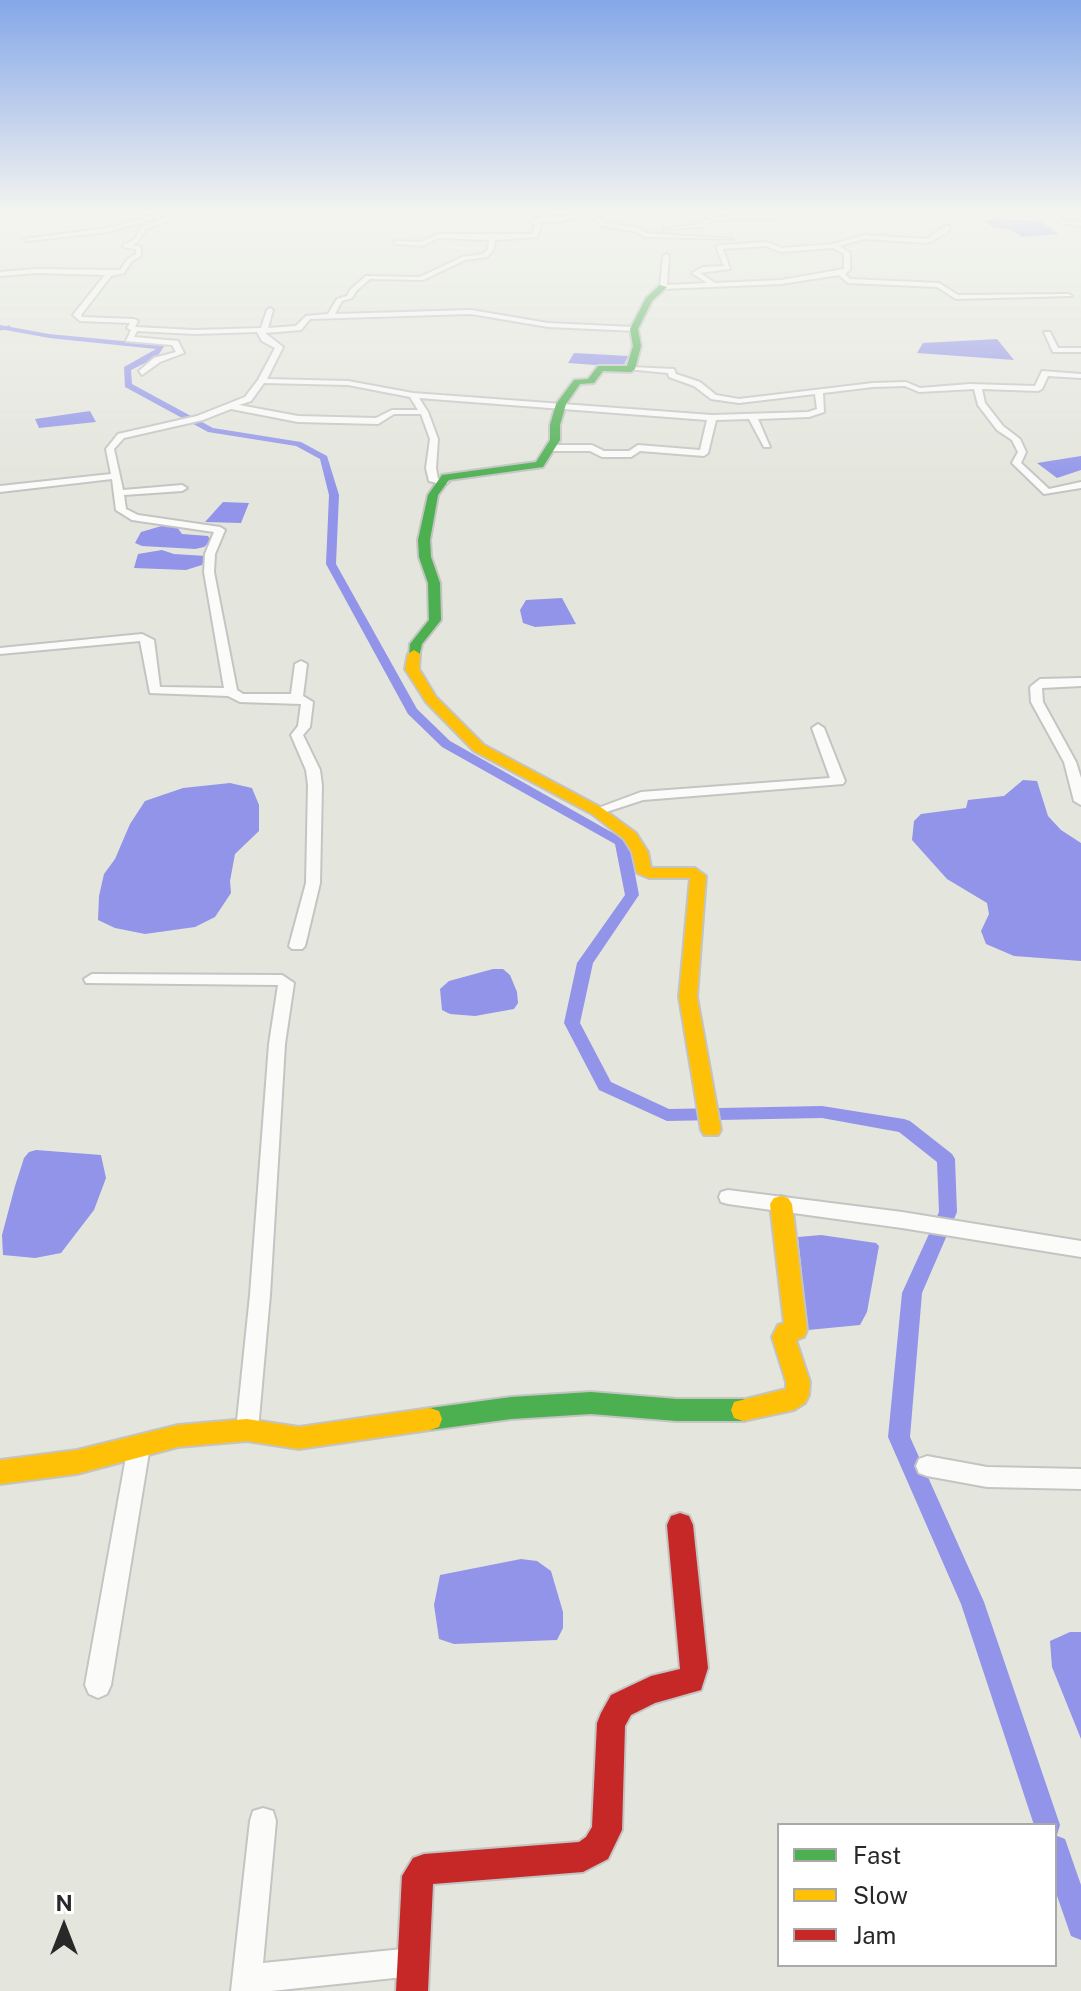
<!DOCTYPE html>
<html>
<head>
<meta charset="utf-8">
<style>
	body { margin:0 }
	#map { position:relative; width:1081px; height:1991px; overflow:hidden; background:#e4e6dd; font-family:"Public Sans",sans-serif }
	canvas { display:block }
	.legend { position:absolute; left:777px; top:1823px; width:280px; height:144px; box-sizing:border-box; background:#fff; border:2px solid #a9a9a9; margin:0; padding:10px 14px; list-style:none; font-size:24px; color:#282828 }
	.legend li { display:flex; align-items:center; gap:16px; height:40px }
	.legend b { width:40px; border:2px solid #a9a9a9 }
	.north { position:absolute; left:24px; top:1887px; width:80px; height:80px; -webkit-text-stroke:6px #fff; paint-order:stroke; rotate:0deg; font-size:22px; font-weight:700; line-height:32px; text-align:center; color:#282828 }
	.north::after { content:''; display:block; margin:auto; width:28px; height:36px; background:#282828; clip-path:polygon(50% 0,100% 100%,50% 72%,0 100%) }
</style>
</head>
<body>
<div id="map">
<canvas width="1081" height="1991"></canvas>
<ul class="legend">
<li><b style="height:10px;background:#4caf50"></b>Fast</li>
<li><b style="height:10px;background:#ffc107"></b>Slow</li>
<li><b style="height:10px;background:#c62828"></b>Jam</li>
</ul>
<div class="north">N</div>
</div>
<script>
const g = document.querySelector('canvas').getContext('2d');
g.lineJoin = 'round';
function fill(path, color) { g.fillStyle = color; g.fill(path, 'evenodd'); }
const poly = rows => new Path2D(rows.map(r => 'M' + r).join(''));
function strokePath(path, color, width, dash) { g.strokeStyle = color; g.lineWidth = width; g.lineCap = dash ? 'butt' : 'round'; g.setLineDash(dash || []); g.stroke(path); }
const water = poly([
	[992,219,1040,221,1059,234,1023,237,1008,229,992,227,985,221],
	[997,339,1014,360,917,353,923,343],
	[574,353,628,356,623,367,568,363],
	[90,411,96,422,39,428,35,419],
	[1081,456,1081,470,1057,478,1037,463],
	[223,502,249,503,241,523,205,522],
	[165,525,177,527,182,534,208,536,211,541,204,547,195,549,142,546,135,543,141,532],
	[162,550,174,554,206,556,202,565,186,570,134,568,138,554],
	[562,598,576,624,535,627,523,623,520,610,526,600],
	[1023,780,1037,781,1048,816,1061,830,1081,843,1081,961,1014,956,986,944,981,931,989,914,987,903,947,879,912,840,914,821,921,814,966,808,968,800,1004,796],
	[230,783,252,788,259,805,259,831,235,854,230,881,231,893,215,917,195,927,145,934,115,928,98,920,99,896,104,874,115,859,130,824,145,801,183,788],
	[493,969,503,969,510,975,517,992,518,1003,514,1009,475,1016,450,1014,442,1010,440,989,449,981],
	[36,1150,101,1155,106,1178,94,1210,61,1253,35,1258,3,1255,2,1235,15,1186,24,1158,29,1152],
	[821,1235,876,1243,879,1246,867,1312,860,1325,808,1330,798,1237],
	[521,1559,537,1561,551,1571,563,1612,563,1628,557,1640,454,1644,439,1639,434,1605,440,1575],
	[1070,1632,1081,1632,1081,1739,1052,1667,1050,1641]
]);
const stream = poly([
	[0,329,9,327]
]);
const canal = poly([
	[0,325,49,334,165,345,157,357,131,370,132,384,213,428,301,442,327,456,339,495,336,564,417,709,450,741,629,842,639,895,593,963,580,1023,611,1082,669,1109,822,1106,904,1119,910,1121,952,1154,955,1159,957,1212,922,1293,910,1437,984,1602,1060,1825,1057,1835,1055,1825,1034,1825,961,1604,888,1437,902,1293,939,1212,937,1162,899,1132,822,1118,667,1121,599,1090,564,1023,577,963,625,895,615,844,442,747,408,714,326,564,329,495,320,459,296,446,208,432,125,387,124,367,156,349,49,338,0,329,0,325],
	[1055,1835,1065,1839,1081,1885,1081,1940,1071,1936,1055,1890,1055,1835]
]);
const street = poly([
	[171,211,174,213,173,219,146,229,138,242,132,245,141,247,141,256,132,261,124,273,111,276,81,315,82,317,134,319,138,321,135,327,195,330,261,328,267,310,270,308,273,310,268,328,296,326,306,316,328,314,337,299,347,296,351,289,366,276,420,277,462,257,483,254,488,249,489,240,439,238,422,246,396,244,394,241,421,242,438,234,532,234,535,225,519,211,525,211,535,218,564,217,584,211,605,211,592,213,606,223,639,228,647,233,733,239,645,237,637,232,602,226,586,214,564,221,539,222,541,225,537,237,495,240,494,249,487,257,465,260,423,280,370,279,356,291,352,298,342,301,335,314,471,310,548,323,634,327,637,331,548,327,471,314,310,319,301,330,265,333,283,347,267,379,348,381,413,393,712,415,808,412,817,409,815,394,739,403,711,399,694,386,669,377,668,373,627,369,631,367,674,369,676,374,700,382,716,395,739,399,873,383,906,382,920,388,970,384,1035,386,1042,371,1081,374,1081,378,1048,376,1042,389,1038,391,982,389,985,403,1003,426,1020,439,1026,452,1021,463,1049,489,1081,482,1081,488,1044,494,1012,463,1018,452,1012,440,997,430,978,405,974,389,919,392,905,386,873,387,823,393,824,412,809,417,758,419,770,447,764,447,749,419,716,420,708,453,704,456,640,451,631,457,602,457,590,451,552,451,548,448,552,445,592,445,604,451,629,451,638,445,700,450,707,420,419,398,428,412,438,439,436,468,438,479,449,482,444,485,429,481,426,468,430,439,421,414,394,414,378,424,298,422,231,409,203,420,124,438,114,449,123,490,182,485,187,488,182,491,124,495,126,509,138,515,220,527,225,530,215,554,214,572,237,690,243,694,291,694,295,664,301,661,307,664,303,696,313,702,310,727,303,735,320,770,322,785,320,883,305,946,302,949,292,949,289,946,306,883,308,785,306,770,291,735,298,726,301,704,240,702,228,696,150,693,140,641,0,654,0,648,142,634,154,640,160,687,224,688,204,572,205,554,214,532,132,520,116,510,112,479,0,492,0,486,111,474,106,449,118,434,197,416,245,397,258,380,275,348,262,341,257,332,195,334,137,331,134,337,178,341,184,353,160,362,142,375,139,371,154,358,176,352,172,345,126,341,131,330,127,328,130,323,80,321,73,315,105,275,37,273,0,276,0,272,37,269,120,270,128,259,136,254,136,249,123,247,123,245,134,240,142,227,168,217,171,211],
	[264,383,348,385,410,397,418,410,392,410,376,418,298,416,239,405,251,401,264,383],
	[783,211,789,211,779,219,732,219,708,222,705,227,663,229,702,224,703,220,732,215,778,215,783,211],
	[1041,211,1048,211,1063,220,1081,222,1081,226,1060,223,1041,211],
	[151,216,153,219,108,232,27,241,24,239,108,228,151,216],
	[947,225,950,227,948,232,928,243,864,239,839,246,850,253,850,270,845,274,850,279,939,283,958,295,1069,294,1072,296,956,299,937,287,848,283,839,275,781,284,663,289,660,287,663,256,666,254,669,256,667,285,707,283,692,273,703,267,724,266,716,247,719,245,767,242,782,248,834,244,864,235,927,239,947,225],
	[766,246,781,252,833,248,844,254,844,269,781,280,715,283,700,273,730,269,723,249,766,246],
	[1044,332,1050,332,1058,348,1081,348,1081,352,1053,352,1044,332],
	[1081,678,1081,686,1042,688,1043,702,1076,762,1081,778,1081,805,1074,801,1064,762,1031,702,1030,687,1040,679,1081,678],
	[818,724,824,728,845,781,843,784,643,800,597,815,590,811,641,792,830,778,812,728,818,724],
	[92,974,282,975,294,983,285,1044,270,1295,258,1430,255,1437,247,1440,239,1437,236,1430,250,1295,269,1044,278,985,86,983,84,979,92,974],
	[728,1190,902,1212,1081,1241,1081,1257,902,1228,728,1204,721,1202,719,1197,721,1192,728,1190],
	[139,1436,147,1439,150,1446,111,1685,107,1694,98,1698,89,1694,85,1685,128,1446,131,1439,139,1436],
	[927,1456,987,1467,1081,1469,1081,1489,987,1487,927,1476,919,1473,916,1466,919,1459,927,1456],
	[263,1808,273,1811,276,1821,263,1963,413,1948,423,1952,427,1962,423,1972,413,1976,271,1991,231,1991,250,1821,253,1811,263,1808]
]);
const fast = poly([
	[660,285,667,287,652,301,638,329,641,346,635,369,631,372,603,371,594,383,580,384,566,404,560,425,560,440,543,467,449,480,438,495,430,540,431,557,440,583,441,620,422,644,419,657,409,657,410,644,429,620,428,583,419,557,418,540,428,495,442,475,536,462,550,440,550,425,556,404,574,380,588,379,598,366,627,366,633,346,630,329,646,298,660,285],
	[591,1392,677,1399,743,1399,752,1402,755,1410,752,1418,743,1421,677,1421,591,1414,511,1419,430,1430,421,1427,418,1419,421,1411,430,1408,511,1397,591,1392]
]);
const slow = poly([
	[414,650,420,654,419,669,436,697,484,745,602,808,636,833,648,852,651,868,695,868,706,876,697,997,721,1130,718,1135,704,1135,701,1130,679,997,690,878,649,878,637,873,632,852,624,839,592,814,474,751,426,702,405,669,408,654,414,650],
	[781,1196,788,1198,792,1204,807,1330,804,1337,796,1340,810,1382,809,1395,805,1403,794,1410,743,1421,734,1418,731,1410,734,1402,786,1389,786,1382,772,1337,778,1325,784,1323,770,1204,774,1198,781,1196],
	[430,1408,439,1411,442,1419,439,1427,430,1430,299,1449,247,1441,178,1447,77,1474,0,1484,0,1460,77,1450,178,1425,247,1419,299,1427,430,1408]
]);
const jam = poly([
	[680,1513,689,1516,693,1525,708,1668,701,1690,655,1703,631,1715,625,1726,622,1830,608,1859,583,1872,433,1884,428,1991,396,1991,402,1876,413,1858,424,1854,579,1842,586,1837,592,1827,597,1723,601,1713,611,1695,651,1676,680,1669,667,1525,671,1516,680,1513]
]);
fill(water, '#9194e8');
strokePath(stream, '#9194e8', 3);
fill(canal, '#9194e8');
strokePath(street, '#c4c4c3', 4);
strokePath(fast, '#c4c4c3', 4);
strokePath(slow, '#c4c4c3', 4);
strokePath(jam, '#c4c4c3', 4);
fill(street, '#fbfbfa');
fill(fast, '#4caf50');
fill(slow, '#ffc107');
fill(jam, '#c62828');
const sky = g.createLinearGradient(0, 0, 0, 490);
sky.addColorStop(0, '#85a7e8');
sky.addColorStop(0.43, '#f3f4f0');
sky.addColorStop(1, '#f3f4f000');
g.fillStyle = sky;
g.fillRect(0, 0, 1081, 490);
</script>
</body>
</html>
